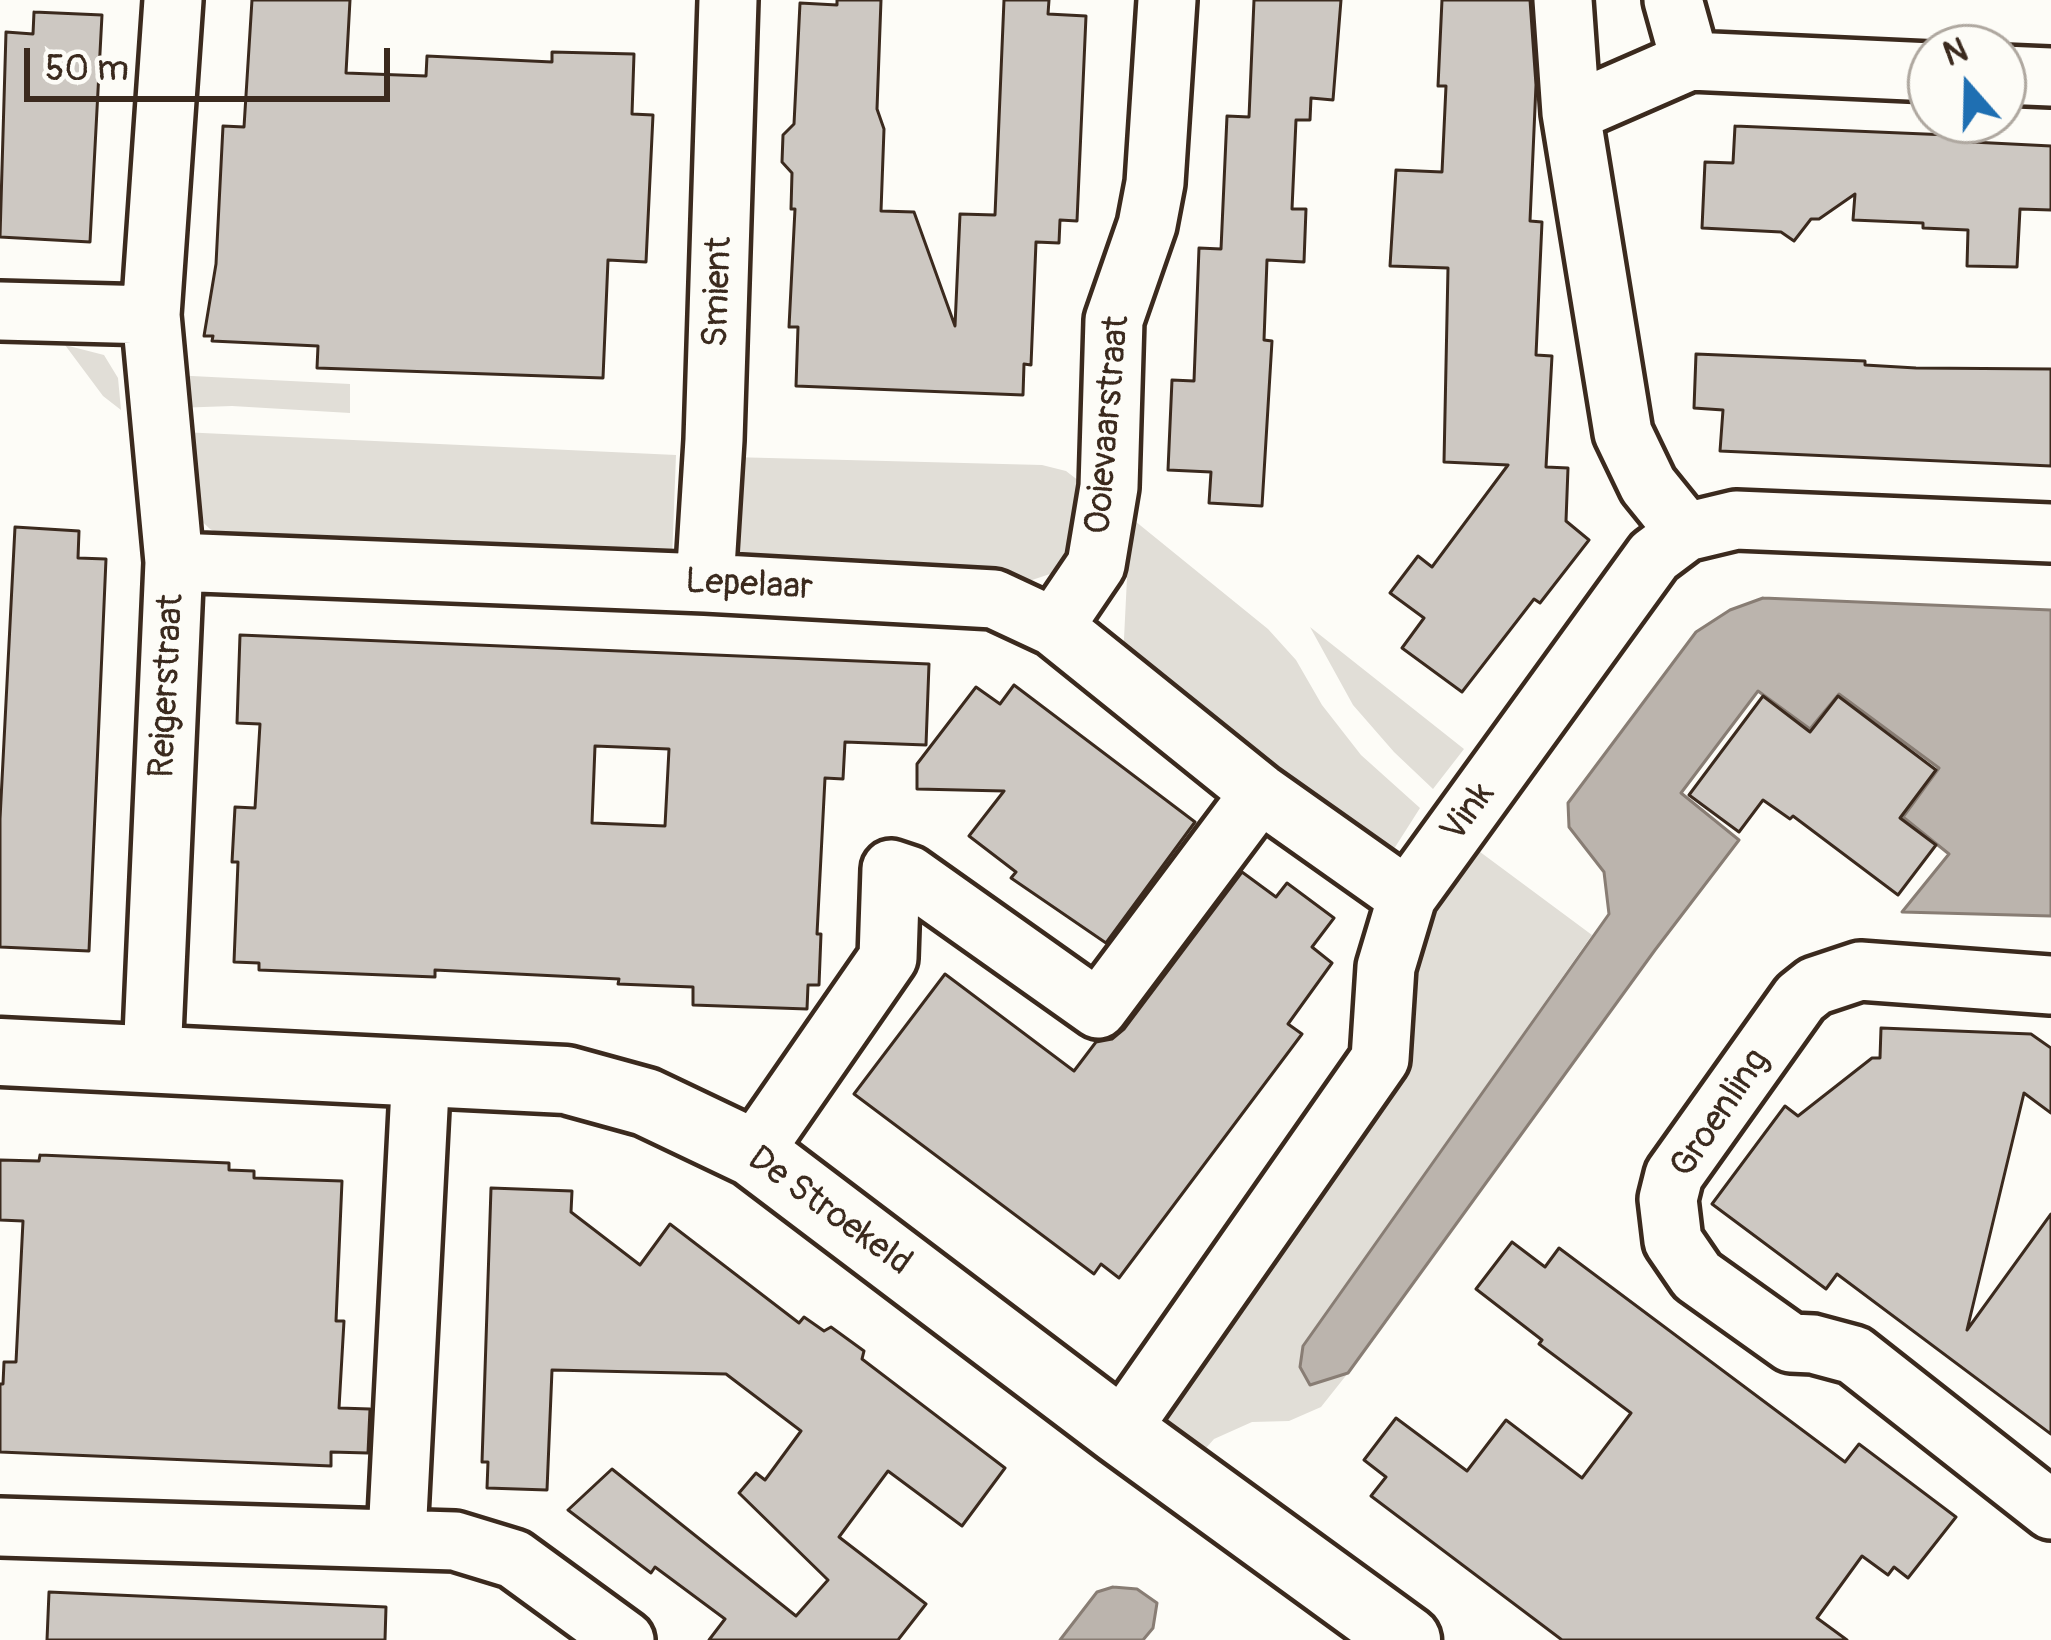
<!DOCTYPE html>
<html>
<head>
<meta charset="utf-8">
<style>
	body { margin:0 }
	#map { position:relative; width:2051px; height:1640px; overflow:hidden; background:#fdfcf7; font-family:Pangolin,sans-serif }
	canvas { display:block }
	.north { position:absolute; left:1907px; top:24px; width:120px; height:120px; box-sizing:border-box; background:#fdfcf7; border:3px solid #afa8a0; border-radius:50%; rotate:340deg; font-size:33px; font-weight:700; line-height:48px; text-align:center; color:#3b2a1e }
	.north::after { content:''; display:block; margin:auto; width:42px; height:54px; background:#1f6fb2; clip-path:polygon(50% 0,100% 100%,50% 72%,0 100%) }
	.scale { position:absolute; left:24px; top:48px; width:366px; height:54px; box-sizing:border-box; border:6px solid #3b2a1e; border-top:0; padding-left:15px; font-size:36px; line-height:42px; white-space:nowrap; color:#3b2a1e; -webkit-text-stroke:9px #fdfcf7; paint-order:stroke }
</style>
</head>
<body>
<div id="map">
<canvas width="2051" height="1640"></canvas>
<div class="north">N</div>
<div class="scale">50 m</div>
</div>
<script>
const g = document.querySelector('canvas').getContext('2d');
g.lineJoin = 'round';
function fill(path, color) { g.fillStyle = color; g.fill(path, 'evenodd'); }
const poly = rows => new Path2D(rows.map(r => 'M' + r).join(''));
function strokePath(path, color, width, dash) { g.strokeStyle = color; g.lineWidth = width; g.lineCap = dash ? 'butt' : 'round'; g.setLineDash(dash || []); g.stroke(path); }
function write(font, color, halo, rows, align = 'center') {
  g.font = font + ' Pangolin,sans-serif'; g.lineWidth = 9; g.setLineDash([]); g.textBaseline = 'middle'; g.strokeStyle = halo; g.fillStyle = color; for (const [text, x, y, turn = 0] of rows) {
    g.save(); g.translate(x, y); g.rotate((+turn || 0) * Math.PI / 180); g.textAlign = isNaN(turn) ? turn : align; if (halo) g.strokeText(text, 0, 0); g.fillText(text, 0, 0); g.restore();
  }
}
const green = poly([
	[65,345,104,355,118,378,121,410,103,396],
	[172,375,350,384,350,413,232,406,175,408],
	[181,432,676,455,672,559,239,544,210,529,193,513],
	[730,457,1042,465,1066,471,1079,481,1075,543,1067,559,1053,573,1023,583,727,561],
	[1130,517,1268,629,1296,660,1322,705,1361,755,1420,808,1385,863,1123,659],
	[1310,627,1464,749,1433,789,1394,752,1353,705],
	[1468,843,1592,935,1303,1346,1310,1385,1348,1373,1321,1407,1289,1421,1252,1422,1214,1439,1199,1456,1149,1419,1395,1094,1405,1067,1415,931]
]);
const water = poly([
	[1763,598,2051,610,2051,916,1902,912,1949,854,1903,817,1939,768,1839,694,1810,729,1758,691,1681,793,1739,840,1655,950,1348,1373,1310,1385,1300,1367,1303,1346,1609,914,1604,872,1569,827,1568,803,1696,632,1730,610,1763,598],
	[1113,1587,1137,1589,1157,1603,1153,1628,1143,1640,1060,1640,1097,1592,1113,1587]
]);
const building = poly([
	[252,0,350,0,346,73,426,76,427,56,552,62,552,52,634,54,632,114,653,115,646,262,608,260,603,378,317,368,318,346,212,341,213,336,204,336,216,264,223,126,244,127,252,0],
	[837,0,881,0,877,109,884,129,881,211,914,212,955,326,960,214,995,215,1004,0,1049,0,1048,14,1086,16,1077,221,1060,220,1059,243,1036,242,1031,365,1024,364,1023,395,796,386,798,327,789,327,795,209,791,209,792,173,782,162,783,135,794,124,800,3,837,5,837,0],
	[1254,0,1341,0,1333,100,1311,98,1310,120,1296,120,1292,209,1306,209,1304,262,1267,260,1264,340,1272,341,1262,506,1209,503,1211,472,1168,470,1172,380,1194,381,1199,248,1221,249,1227,116,1249,117,1254,0],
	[1442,0,1530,0,1536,85,1530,221,1542,222,1536,355,1552,356,1546,467,1568,468,1566,521,1589,540,1540,603,1534,599,1462,692,1402,648,1424,618,1390,593,1418,556,1432,567,1508,465,1444,462,1448,268,1390,266,1396,170,1442,172,1446,86,1438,86,1442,0],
	[34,12,102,15,90,242,0,237,6,32,33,34,34,12],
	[1735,126,1972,136,1972,142,2051,146,2051,210,2020,209,2017,267,1967,266,1968,230,1923,228,1923,223,1853,220,1855,194,1819,219,1811,219,1794,241,1781,232,1702,228,1705,162,1733,163,1735,126],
	[1696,354,1865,361,1865,365,1916,368,2051,369,2051,466,1720,451,1723,410,1694,408,1696,354],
	[15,527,79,531,78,558,106,559,89,951,0,947,0,819,15,527],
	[240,635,929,664,926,745,845,742,843,779,825,778,817,934,821,934,819,985,808,985,807,1009,693,1005,693,987,618,984,619,979,435,970,435,977,259,970,259,963,234,962,238,862,232,862,235,807,255,808,260,724,237,723,240,635],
	[595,746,669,749,665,826,592,823,595,746],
	[1014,685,1195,822,1106,943,1011,878,1016,872,969,836,1004,791,917,789,917,764,976,687,1000,704,1014,685],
	[1763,696,1810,732,1838,696,1936,770,1900,818,1936,845,1898,895,1793,816,1790,819,1763,800,1739,832,1689,795,1763,696],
	[1242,872,1276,897,1287,883,1334,918,1312,947,1332,963,1288,1024,1302,1034,1119,1278,1101,1264,1094,1274,854,1094,945,974,1074,1071,1096,1042,1112,1039,1124,1029,1242,872],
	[1881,1028,2031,1034,2051,1048,2051,1113,2024,1093,1967,1330,2051,1214,2051,1434,1837,1274,1826,1289,1712,1204,1785,1106,1798,1116,1872,1058,1880,1058,1881,1028],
	[40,1155,229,1163,229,1170,254,1171,254,1178,342,1181,336,1321,344,1321,339,1408,370,1409,368,1453,331,1452,331,1466,0,1452,0,1384,3,1384,4,1362,16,1362,23,1221,0,1220,0,1160,39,1161,40,1155],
	[491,1188,572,1191,571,1212,640,1265,670,1224,799,1323,804,1317,824,1331,831,1327,864,1351,862,1359,1005,1468,962,1526,888,1471,839,1537,926,1604,898,1640,709,1640,725,1619,655,1567,651,1573,568,1510,612,1469,796,1616,828,1580,739,1493,756,1473,765,1480,801,1431,726,1374,552,1370,547,1490,487,1488,488,1462,482,1462,491,1188],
	[1512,1242,1545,1267,1559,1248,1845,1462,1859,1444,1956,1517,1908,1578,1894,1567,1888,1575,1862,1556,1817,1618,1847,1640,1562,1640,1371,1496,1386,1477,1364,1460,1396,1418,1467,1471,1506,1420,1582,1478,1631,1413,1539,1344,1542,1340,1476,1289,1512,1242],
	[49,1592,386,1607,385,1640,47,1640,49,1592]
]);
const minor = poly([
	[1563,0,1571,113,1623,433,1648,485,1686,532],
	[1673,0,1690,61],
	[2003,75,2051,77],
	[1571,113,1690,61,1931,72],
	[0,311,151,315],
	[174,562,705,583,994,599,1054,627,1260,793,1407,897],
	[705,583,714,440,728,0],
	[1054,627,1096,565,1109,487,1114,320,1147,225,1155,183,1167,0],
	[2051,985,1860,971,1815,986,1800,998,1674,1175,1668,1199,1673,1241,1697,1276,1791,1343,1813,1344,1854,1355,2051,1510],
	[152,1058,174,562,151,315,173,0],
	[753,1153,888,958,891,869,909,875,1098,1009,1260,793],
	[1120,1431,1380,1059,1386,967,1407,897,1654,556,1686,532,1736,520,2051,533],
	[0,1527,455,1541,514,1559,625,1640],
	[397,1536,421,1070]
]);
const tertiary = poly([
	[0,1052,566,1080,646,1102,753,1153,1120,1431,1407,1640]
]);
const streetNames = [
	["Smient",719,292,-88],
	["Ooievaarstraat",1109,425,-85],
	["Lepelaar",749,586,3],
	["Reigerstraat",168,686,-87],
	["Vink",1469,813,-54],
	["Groenling",1721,1114,-56],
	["De Stroekeld",829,1212,36]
];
fill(green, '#e1ded7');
fill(water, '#bbb4ad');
strokePath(water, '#887d74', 3);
fill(building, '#cdc8c2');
strokePath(building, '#3b2a1e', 3);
strokePath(minor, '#3b2a1e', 66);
strokePath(tertiary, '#3b2a1e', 75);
strokePath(minor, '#fdfcf7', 57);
strokePath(tertiary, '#fdfcf7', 66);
write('36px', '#3b2a1e', '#fdfcf7', streetNames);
</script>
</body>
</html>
